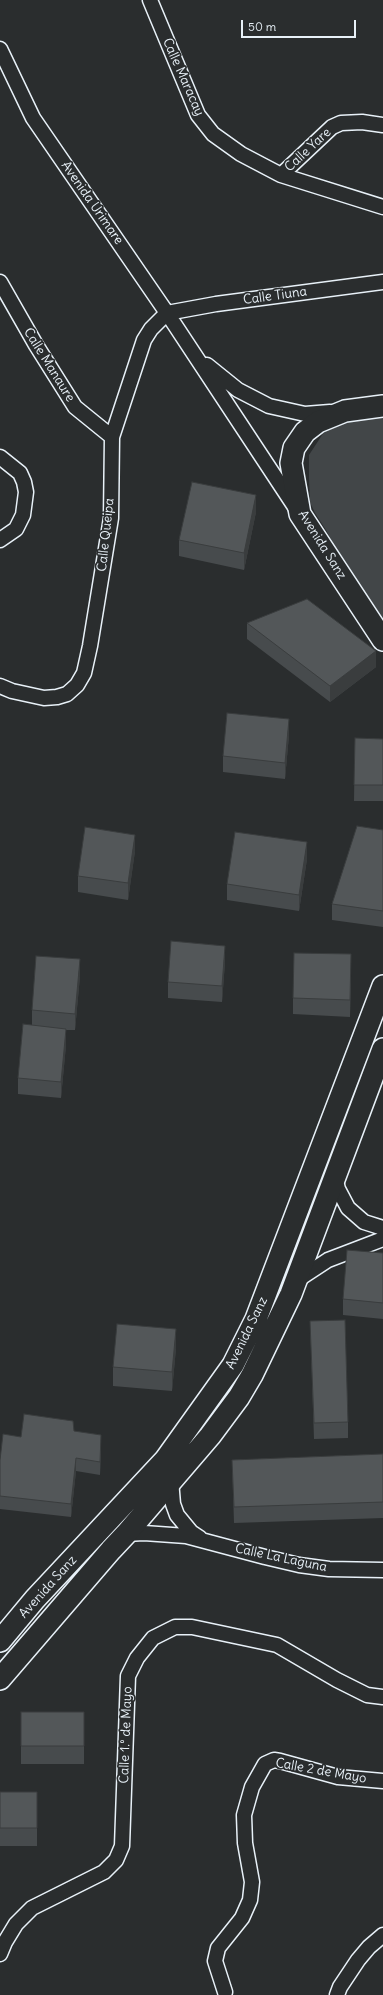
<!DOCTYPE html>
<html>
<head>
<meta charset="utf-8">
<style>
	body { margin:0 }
	#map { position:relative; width:383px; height:1995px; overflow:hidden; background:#2a2d2e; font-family:Delius,sans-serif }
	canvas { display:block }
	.scale { position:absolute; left:241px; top:20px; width:115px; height:18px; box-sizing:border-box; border:2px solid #e8f1f8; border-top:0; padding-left:5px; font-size:12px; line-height:14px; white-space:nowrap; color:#e8f1f8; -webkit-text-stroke:3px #2a2d2e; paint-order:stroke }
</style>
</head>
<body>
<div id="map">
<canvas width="383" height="1995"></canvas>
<div class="scale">50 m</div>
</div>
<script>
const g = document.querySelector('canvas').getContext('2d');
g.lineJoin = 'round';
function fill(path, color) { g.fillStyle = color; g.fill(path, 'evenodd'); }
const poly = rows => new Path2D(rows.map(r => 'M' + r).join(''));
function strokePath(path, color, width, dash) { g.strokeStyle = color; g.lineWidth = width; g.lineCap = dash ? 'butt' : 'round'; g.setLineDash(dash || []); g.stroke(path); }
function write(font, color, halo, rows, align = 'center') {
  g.font = font + ' Delius,sans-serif'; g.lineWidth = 3.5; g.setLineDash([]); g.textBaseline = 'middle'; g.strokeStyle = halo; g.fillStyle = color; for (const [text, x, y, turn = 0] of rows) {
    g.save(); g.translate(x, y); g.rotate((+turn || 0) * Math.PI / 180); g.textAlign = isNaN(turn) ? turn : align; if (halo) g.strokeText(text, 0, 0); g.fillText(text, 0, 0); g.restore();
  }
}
const green = poly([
	[383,414,383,631,363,601,326,530,315,513,310,502,309,478,309,455,326,429,341,420]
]);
const street = poly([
	[150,0,198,115,213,134,241,154,281,175,383,207],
	[0,49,33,118,167,313,295,507],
	[281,175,332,127,341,123,362,122,383,125],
	[0,282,36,345,75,407,112,437],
	[167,313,216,304,383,282],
	[207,365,238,390,269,406,305,414,330,412],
	[0,457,20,473,24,482,26,492,23,515,16,529,0,540],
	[0,686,12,691,44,698,57,697,67,694,77,685,84,673,90,646,111,518,112,437,144,340,151,329,167,313],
	[335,1177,338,1189,348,1208,364,1222,383,1228],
	[296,1281,328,1260,383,1239],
	[171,1480,173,1504,177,1515,191,1532,200,1538],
	[126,1534,144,1533,186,1536,265,1557,299,1565,329,1569,383,1570],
	[0,1954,5,1942,16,1924,32,1908,104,1872,116,1860,122,1846,128,1676,137,1658,153,1638,175,1627,192,1627,277,1645,337,1680,367,1695,383,1697],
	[225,1992,215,1961,218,1948,242,1918,250,1900,252,1882,245,1843,244,1815,252,1787,265,1764,274,1760,280,1761,338,1777,383,1781],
	[337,1995,340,1987,358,1960,369,1947,383,1935]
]);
const secondary = poly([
	[383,406,345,411,318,422,305,432,294,448,291,463,300,514,383,640],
	[0,1641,35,1599,165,1460,233,1365,256,1319,383,986],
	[0,1679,111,1550,126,1534,210,1436,239,1397,252,1375,291,1294,383,1049]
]);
const wall = poly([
	[256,512,244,570,179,556,179,540],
	[247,623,376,667,330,702,247,639],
	[289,735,285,779,223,772,223,756],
	[355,738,383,739,383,801,354,801],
	[383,830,383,927,332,920,332,904],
	[135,851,128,900,78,892,78,876],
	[307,859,299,911,227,900,227,884],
	[225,962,222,1002,168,998,168,982],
	[351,971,350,1017,293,1014,293,998],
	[80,976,75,1030,66,1030,66,1045,61,1098,18,1094,18,1078,32,1025,32,1010],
	[383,1253,383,1319,343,1315,343,1299],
	[310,1321,348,1422,348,1438,314,1439],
	[176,1348,172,1391,113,1386,113,1367],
	[74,1431,101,1448,100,1475,76,1471,71,1517,0,1509,0,1460,21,1437],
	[383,1454,383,1518,234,1523,232,1460],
	[21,1712,84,1712,84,1764,21,1764],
	[0,1792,37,1792,37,1846,0,1846]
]);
const shadedWall = poly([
	[256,495,256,512,244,570,244,553],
	[376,651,376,667,330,702,330,686],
	[289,719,289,735,285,779,285,763],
	[135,835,135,851,128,900,128,883],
	[307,842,307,859,299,911,299,895],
	[225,946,225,962,222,1002,222,986],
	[351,954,351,971,350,1017,350,1000],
	[80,959,80,976,75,1030,75,1014],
	[66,1029,66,1045,61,1098,61,1082],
	[176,1329,176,1348,172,1391,172,1372],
	[101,1435,101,1448,100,1475,100,1462],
	[76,1458,76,1471,71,1517,71,1504]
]);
const building = poly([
	[192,482,256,495,244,553,179,540,192,482],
	[307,599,376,651,330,686,247,623,307,599],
	[227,713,289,719,285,763,223,756,227,713],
	[355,738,383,739,383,785,354,785,355,738],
	[357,826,383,830,383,911,332,904,357,826],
	[85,827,135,835,128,883,78,876,85,827],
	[235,832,307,842,299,895,227,884,235,832],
	[171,941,225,946,222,986,168,982,171,941],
	[294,953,351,954,350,1000,293,998,294,953],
	[36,956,80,959,75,1014,32,1010,36,956],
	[23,1024,66,1029,61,1082,18,1078,23,1024],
	[347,1250,383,1253,383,1303,343,1299,347,1250],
	[345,1320,348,1422,314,1423,310,1321,345,1320],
	[117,1324,176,1329,172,1372,113,1367,117,1324],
	[24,1414,73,1421,74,1431,101,1435,100,1462,76,1458,71,1504,0,1496,0,1460,3,1434,21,1437,24,1414],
	[383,1454,383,1502,234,1507,232,1460,383,1454],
	[21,1712,84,1712,84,1746,21,1746,21,1712],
	[0,1792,37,1792,37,1828,0,1828,0,1792]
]);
const streetNames = [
	["Calle Maracay",183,77,66],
	["Calle Yare",308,150,-43],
	["Avenida Urimare",92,203,55],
	["Calle Tiuna",275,296,-8],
	["Calle Manaure",49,365,58],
	["Calle Queipa",106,535,-84],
	["Avenida Sanz",322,545,58],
	["Avenida Sanz",247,1333,-64],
	["Calle La Laguna",281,1558,12],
	["Avenida Sanz",48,1587,-48],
	["Calle 1.° de Mayo",126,1735,-88],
	["Calle 2 de Mayo",321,1771,10]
];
fill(green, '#424648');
strokePath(street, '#e8f1f8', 17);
strokePath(secondary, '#e8f1f8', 24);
strokePath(street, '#2a2d2e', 14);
strokePath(secondary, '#2a2d2e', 21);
fill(wall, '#474b4d');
fill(shadedWall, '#3a3d3e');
fill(building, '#535759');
strokePath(building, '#3a3d3e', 1);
write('13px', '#e8f1f8', '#2a2d2e', streetNames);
</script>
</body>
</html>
